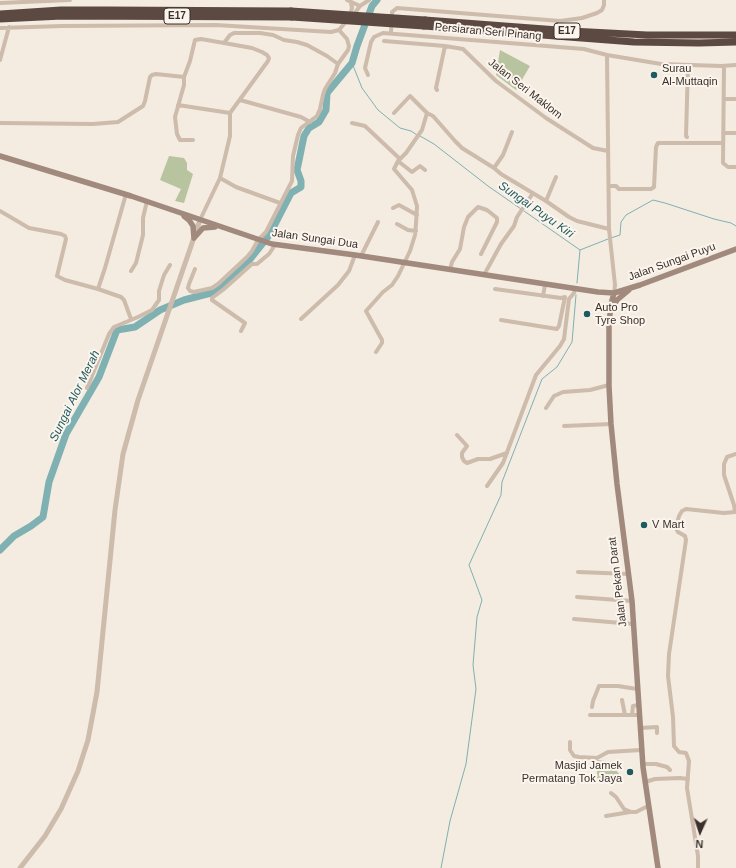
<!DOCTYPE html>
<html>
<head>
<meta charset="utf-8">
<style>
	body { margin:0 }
	#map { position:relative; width:736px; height:868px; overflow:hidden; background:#f4ebe1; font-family:Arial,sans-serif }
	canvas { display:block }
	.north { position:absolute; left:680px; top:812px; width:40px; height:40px; -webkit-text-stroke:3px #fbf5ee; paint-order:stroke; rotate:183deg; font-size:11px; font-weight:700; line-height:16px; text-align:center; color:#3b302b }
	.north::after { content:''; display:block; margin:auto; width:14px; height:18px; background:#3b302b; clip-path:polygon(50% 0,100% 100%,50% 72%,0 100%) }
</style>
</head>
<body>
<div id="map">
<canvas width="736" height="868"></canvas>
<div class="north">N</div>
</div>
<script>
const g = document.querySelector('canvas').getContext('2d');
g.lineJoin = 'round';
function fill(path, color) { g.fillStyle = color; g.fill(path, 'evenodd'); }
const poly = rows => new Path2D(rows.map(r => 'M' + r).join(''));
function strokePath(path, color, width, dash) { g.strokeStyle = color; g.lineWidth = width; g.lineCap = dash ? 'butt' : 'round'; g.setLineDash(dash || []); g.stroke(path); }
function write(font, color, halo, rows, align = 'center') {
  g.font = font + ' Arial,sans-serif'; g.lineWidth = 4; g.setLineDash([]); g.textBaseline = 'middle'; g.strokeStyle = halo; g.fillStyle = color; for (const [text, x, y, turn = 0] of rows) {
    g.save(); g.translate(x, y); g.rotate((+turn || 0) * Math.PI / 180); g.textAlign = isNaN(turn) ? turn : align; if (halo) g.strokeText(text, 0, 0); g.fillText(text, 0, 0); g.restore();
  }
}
const green = poly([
	[500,50,530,66,516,90,496,75],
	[169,156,184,158,187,163,187,170,193,174,184,203,175,201,181,189,160,180],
	[597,760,613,762,613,766,618,768,617,772,619,773,616,781,597,779]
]);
const stream = poly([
	[352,63,362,88,378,110,400,128,411,131,417,135],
	[420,136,434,144,488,186,521,209],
	[524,211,580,250,608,239],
	[611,238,620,235,621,222,626,215,653,200,665,203,714,219,731,223,736,226],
	[577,283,580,250],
	[441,868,450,821,466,764,476,689,473,665,477,617,482,600,469,565,501,495,502,482,542,379,557,367,572,342,576,295]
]);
const river = poly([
	[0,550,14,536,31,526,43,517,49,482,66,434,99,377,117,330,135,327,160,310,184,300,215,292,243,268,270,234,291,193,301,187,301,181,297,170,304,136,309,128,319,122,326,110,327,93,352,63,357,46,372,6,377,0]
]);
const minor = poly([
	[347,0,360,6],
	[0,3,70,0],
	[354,14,360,6,369,0],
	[0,28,62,26,216,25,331,32,339,30,349,18,352,8,351,3],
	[391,33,392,12,397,8,560,21,582,18,597,13,602,10,604,5,604,0],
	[384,41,445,46,463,49,496,81,546,118,593,148,608,151],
	[224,43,230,35,234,33,260,33,273,35,284,40,297,42,307,45,327,56,338,64],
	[607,55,609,229,615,285,614,293],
	[0,60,9,27],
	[724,66,723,163,728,167,736,167],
	[368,75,365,68,371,42,374,37,383,33,584,49,607,55,661,64,721,66,736,65],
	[184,77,184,85,175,117,177,134,180,140,193,140],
	[437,90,436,88,445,46],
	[724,99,736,99],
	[240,100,301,117,310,122],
	[178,105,230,113],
	[394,113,410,96,427,113,433,116,455,141,462,148,494,168,501,174,546,201,569,217,577,221,609,229],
	[0,123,93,124,118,122,143,106,145,101,150,77,152,75,156,74,184,77,190,61,195,40,201,39,224,43,252,48,262,52,267,55,269,58,268,61,230,113,230,136,220,178,200,220],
	[352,123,365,126,400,159],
	[723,133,736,133],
	[687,137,686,136,688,65],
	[398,161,412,172,420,166,425,170],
	[494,168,503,155,512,132],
	[220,178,236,187,280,203],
	[609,186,616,186,619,189,651,189,654,187,656,147,658,143,723,143],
	[546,201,556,177],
	[393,208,399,205,417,215],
	[0,211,29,228,61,234,65,236,66,239,57,276,65,280,98,289,121,297,124,300,131,319],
	[397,224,408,230,416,231],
	[361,256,378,222],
	[195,269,189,284,188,288,190,291,194,292,212,288,218,284,247,257,252,251,258,240,266,232,292,181,293,156,298,135,301,128,317,116,320,109,323,95,325,89,335,73,338,64,348,50,349,46,347,39,339,30],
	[450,270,452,262,460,249,464,227,468,217,478,207,487,210,497,218,497,222,481,254],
	[131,271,136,263,143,235,143,218,147,201],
	[484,275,501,244,514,226,517,217,533,193],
	[98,289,105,268,126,194],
	[495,289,561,298,565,297,559,326,557,329,501,320],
	[543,296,545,285],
	[301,319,338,285,349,271,355,255],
	[241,331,245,323,212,300,212,298,224,289,252,264,257,264,269,254,275,245],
	[376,352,382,343,382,340,366,311,383,292,392,285,398,276,410,251,415,235,416,224,417,206,412,190,394,169,398,161,406,153,422,130,427,113],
	[87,388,109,334,114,327,138,317,152,310,159,300,159,291,164,275,170,265],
	[546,408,554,396,563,392,590,390,609,385],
	[564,426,611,424],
	[457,435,467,446,462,453,462,457,464,461,467,463,478,459,490,459,507,453],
	[487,486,503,463,536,375,560,346,564,339,569,299,574,293,575,289],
	[578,572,629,574],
	[577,597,632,601],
	[574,619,633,624],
	[622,700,625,715],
	[592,707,593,701,599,686,618,686,637,689],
	[590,715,639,715],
	[632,715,633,706,638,705],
	[640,728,657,727,657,733],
	[570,742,570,750,574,756,579,757,597,758,608,752,641,750],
	[643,764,656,764,667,767,670,770],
	[645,782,655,779,680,778,688,779],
	[611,793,616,797,624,809,631,812,636,812,648,806],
	[606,816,630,812],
	[698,868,698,856,687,788,689,761,686,753,679,752,674,746,673,717,668,676,669,654,686,540,685,536,678,532,676,528,679,516,682,511,686,509,724,513,735,512,734,505,724,475,724,464,727,457,736,454]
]);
const tertiary = poly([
	[20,868,45,836,61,809,78,771,88,740,97,692,115,510,123,454,138,400,200,220]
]);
const secondary = poly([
	[0,156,131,196,272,244,355,255,598,292,614,293,640,285,736,249],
	[184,216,189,220,193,226,194,238],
	[194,238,203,228,215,227],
	[614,293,611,304,609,324,609,386,611,424,617,484,632,601,643,767,658,868],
	[612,308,617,300,629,290]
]);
const motorway = poly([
	[0,14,61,10,106,10,291,11],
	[0,19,62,16,292,17],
	[425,20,571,31,647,35,736,35],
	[424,26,634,42,699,43,736,42]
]);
const motorwayBridge = poly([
	[291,11,425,20],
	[292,17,424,26]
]);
const markers = [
	[654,75,4,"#1f5a5e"],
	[587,314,4,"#1f5a5e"],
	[644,525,4,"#1f5a5e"],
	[630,772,4,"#1f5a5e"]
];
const shields = [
	[177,16,26],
	[567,31,26]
];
const shieldNames = [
	["E17",177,16],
	["E17",567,31]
];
const streetNames = [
	["Persiaran Seri Pinang",488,32,5],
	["Jalan Seri Maklom",525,89,38],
	["Jalan Sungai Dua",315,239,8],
	["Jalan Sungai Puyu",672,262,-20],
	["Jalan Pekan Darat",618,582,-97]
];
const poiNames = [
	["Surau",662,69],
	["Al-Muttaqin",662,82],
	["Auto Pro",595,308],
	["Tyre Shop",595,321],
	["V Mart",652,525],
	["Masjid Jamek",622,766,"right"],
	["Permatang Tok Jaya",622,779,"right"]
];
const waterNames = [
	["Sungai Puyu Kiri",536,210,35],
	["Sungai Alor Merah",75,396,-64]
];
fill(green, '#b8c4a0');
strokePath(stream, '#7fb0b2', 1);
strokePath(river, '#7fb0b2', 7);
strokePath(minor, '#cdbbac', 4);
strokePath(tertiary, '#cdbbac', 5);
strokePath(secondary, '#a18a7d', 5.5);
strokePath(motorway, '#5c4a42', 7);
strokePath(motorwayBridge, '#5c4a42', 7);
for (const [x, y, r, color] of markers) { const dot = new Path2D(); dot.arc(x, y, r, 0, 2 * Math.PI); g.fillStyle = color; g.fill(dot); strokePath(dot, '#fbf5ee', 1.5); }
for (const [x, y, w] of shields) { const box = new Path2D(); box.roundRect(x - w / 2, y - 8, w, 16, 3); g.fillStyle = '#fbf5ee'; g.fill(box); strokePath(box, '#3b302b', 1); }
write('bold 10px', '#3b302b', null, shieldNames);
write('11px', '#3b302b', '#fbf5ee', streetNames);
write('11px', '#3b302b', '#fbf5ee', poiNames, 'left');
write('italic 12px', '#1f5a5e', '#fbf5ee', waterNames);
</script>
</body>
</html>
